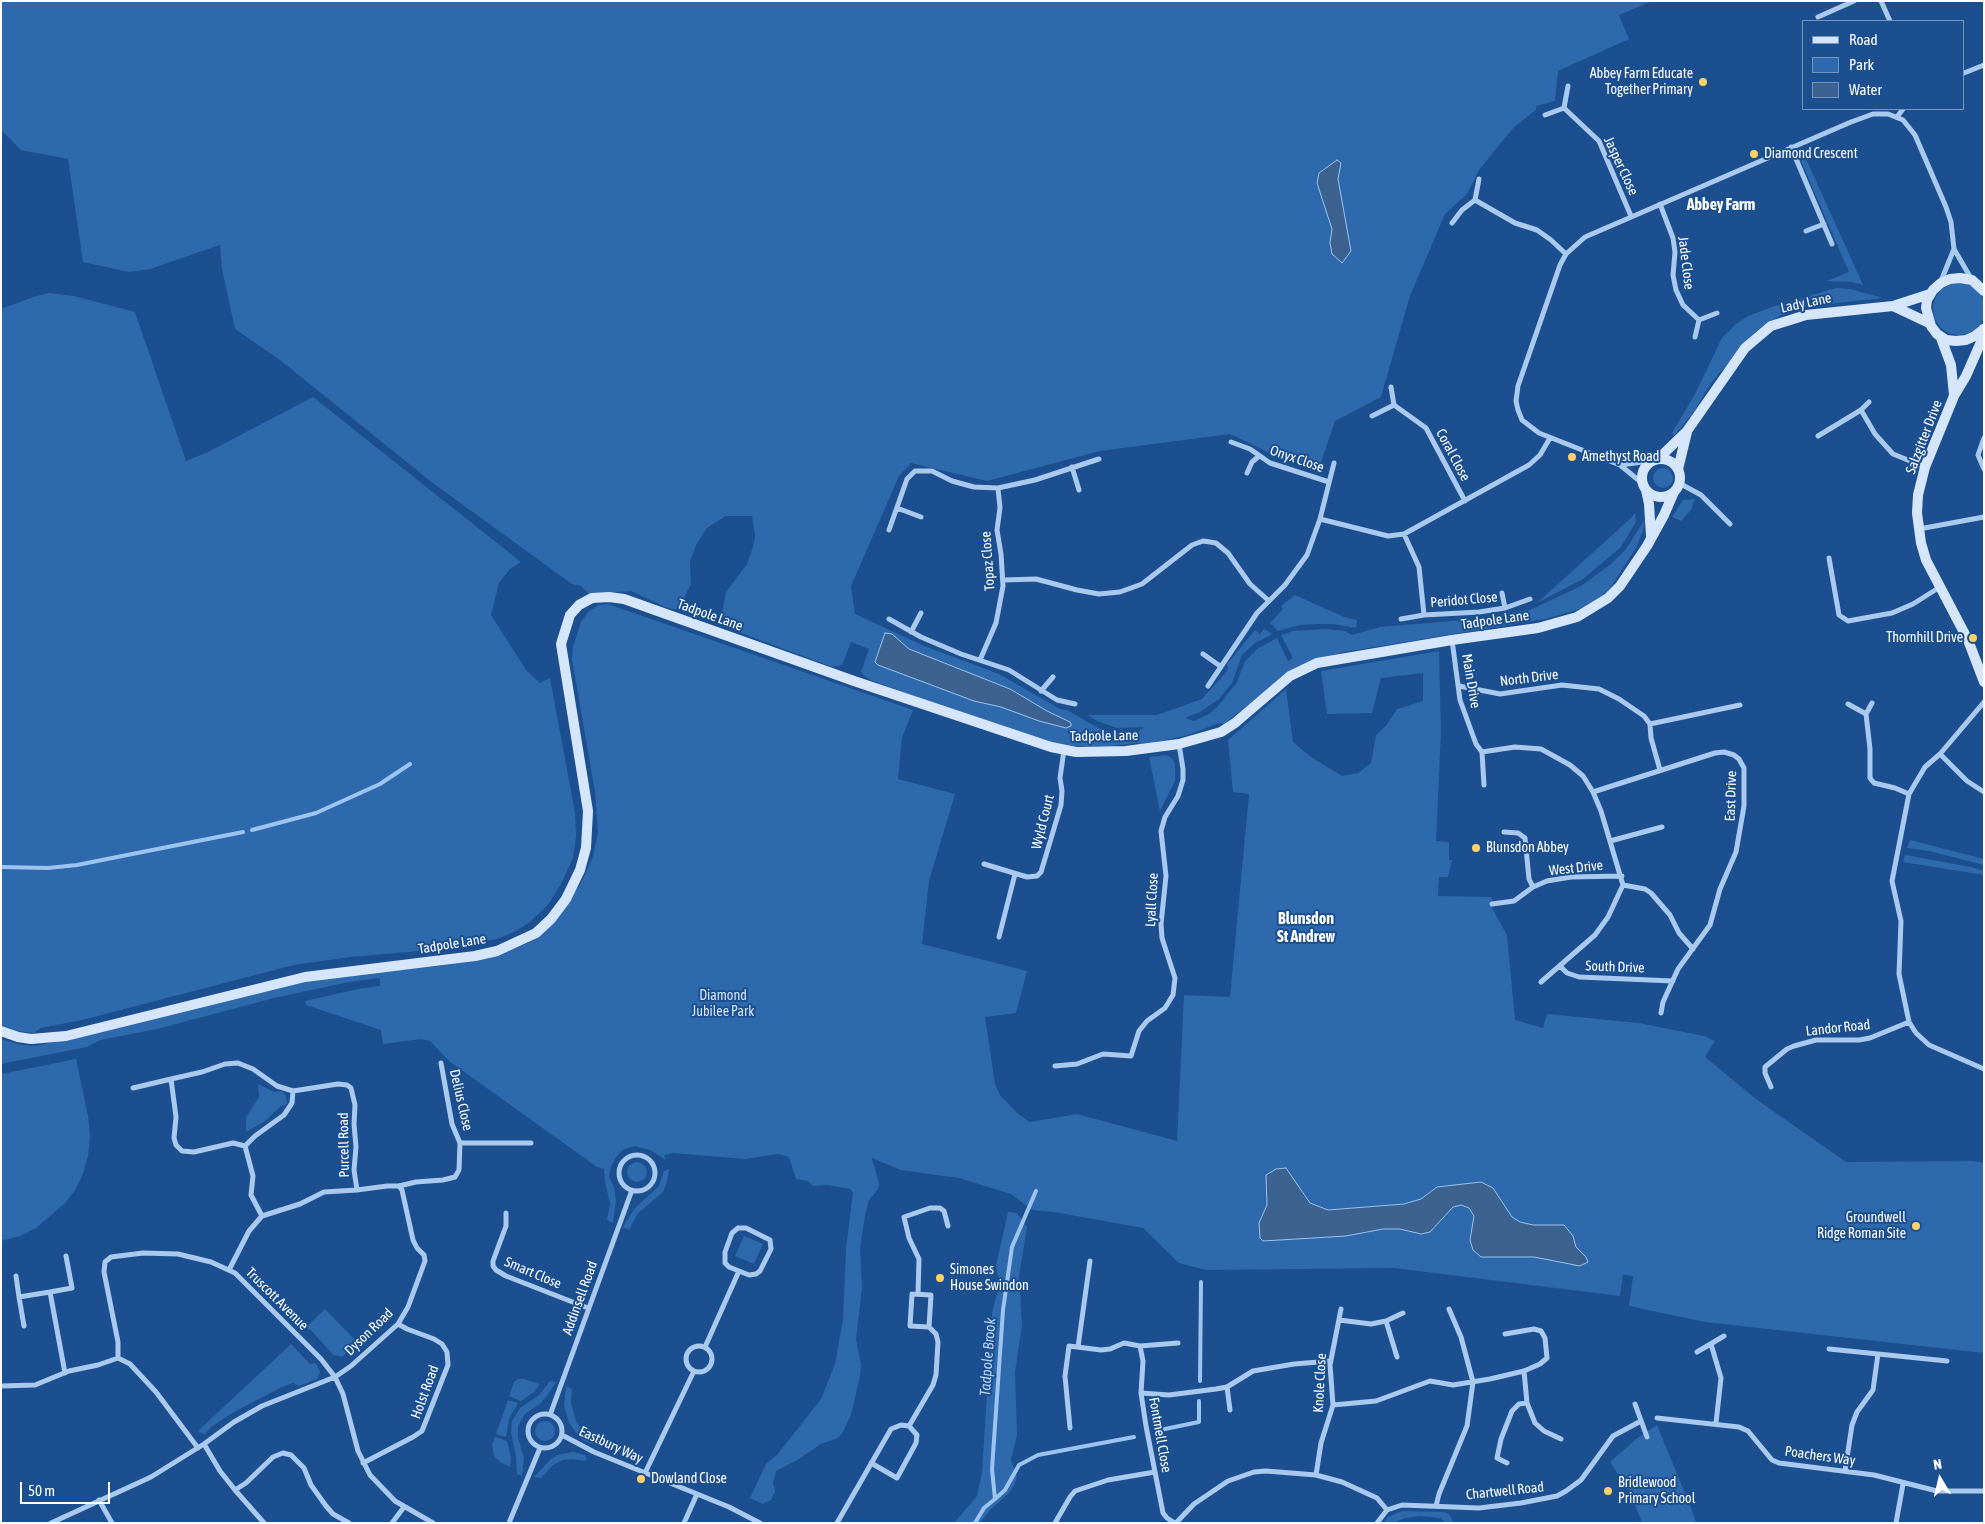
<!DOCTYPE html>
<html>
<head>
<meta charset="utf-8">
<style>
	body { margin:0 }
	#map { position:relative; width:1985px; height:1524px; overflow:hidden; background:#1b4f8f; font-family:"Asap Condensed",sans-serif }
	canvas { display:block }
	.frame { position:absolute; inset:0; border:2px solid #fff; pointer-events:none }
	.legend { position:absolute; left:1802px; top:20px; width:162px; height:90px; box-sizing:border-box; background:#1b4f8f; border:1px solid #7695bc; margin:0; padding:6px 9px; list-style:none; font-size:15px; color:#fff }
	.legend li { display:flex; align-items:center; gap:10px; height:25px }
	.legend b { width:25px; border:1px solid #7695bc }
	.north { position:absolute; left:1915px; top:1454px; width:50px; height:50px; -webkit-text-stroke:4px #1b4f8f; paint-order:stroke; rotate:351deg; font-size:14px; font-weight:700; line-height:20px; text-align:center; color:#fff }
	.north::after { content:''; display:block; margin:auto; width:18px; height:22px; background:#fff; clip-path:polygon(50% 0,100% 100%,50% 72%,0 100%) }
	.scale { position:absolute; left:20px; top:1482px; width:90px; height:22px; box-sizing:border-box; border:2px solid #fff; border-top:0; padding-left:6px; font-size:15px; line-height:18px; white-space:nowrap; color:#fff; -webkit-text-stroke:4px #1b4f8f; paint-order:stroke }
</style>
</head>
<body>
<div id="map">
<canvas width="1985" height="1524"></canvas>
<div class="frame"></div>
<ul class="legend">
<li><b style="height:6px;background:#d6e6fa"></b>Road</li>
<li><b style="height:14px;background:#2e69ad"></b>Park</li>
<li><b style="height:14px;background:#3c6290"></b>Water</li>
</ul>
<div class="north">N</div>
<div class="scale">50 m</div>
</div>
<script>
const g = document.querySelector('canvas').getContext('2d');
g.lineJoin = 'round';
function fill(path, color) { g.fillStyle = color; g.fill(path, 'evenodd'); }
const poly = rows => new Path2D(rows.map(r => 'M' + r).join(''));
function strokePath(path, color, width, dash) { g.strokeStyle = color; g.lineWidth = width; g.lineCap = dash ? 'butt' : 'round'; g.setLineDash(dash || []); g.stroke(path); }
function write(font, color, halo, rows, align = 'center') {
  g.font = font + ' "Asap Condensed",sans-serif'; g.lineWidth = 4; g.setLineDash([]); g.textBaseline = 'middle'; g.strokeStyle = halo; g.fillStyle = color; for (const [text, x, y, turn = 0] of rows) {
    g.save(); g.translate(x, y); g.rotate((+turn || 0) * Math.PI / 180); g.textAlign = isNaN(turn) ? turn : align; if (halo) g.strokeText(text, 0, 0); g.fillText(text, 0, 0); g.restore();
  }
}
const green = poly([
	[1,1,1652,1,1619,15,1629,39,1558,71,1555,101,1536,106,1536,110,1514,127,1479,170,1467,194,1445,214,1410,296,1381,397,1335,421,1319,468,1274,455,1230,434,1100,451,987,481,911,463,899,476,851,586,855,614,924,646,999,674,1060,709,1067,710,1093,725,1106,731,1123,734,1138,732,1144,727,1117,728,1097,721,1088,715,1157,715,1202,699,1228,670,1227,664,1255,630,1260,634,1264,629,1273,634,1255,643,1242,655,1232,683,1219,699,1200,712,1185,718,1194,721,1209,714,1217,707,1236,684,1245,661,1257,649,1277,638,1288,661,1293,658,1281,635,1293,631,1326,629,1345,631,1352,635,1380,627,1488,618,1503,614,1530,610,1581,586,1611,564,1626,549,1645,519,1643,531,1636,548,1610,588,1601,596,1580,609,1545,619,1344,652,1315,660,1288,673,1224,724,1219,723,1188,735,1143,745,1137,743,1108,746,1073,746,1051,743,1012,733,868,679,861,672,869,649,851,642,842,665,832,667,728,628,722,613,726,592,747,564,753,547,755,536,752,516,726,516,707,528,696,545,690,562,691,584,678,610,665,607,631,591,589,594,581,586,572,584,434,484,280,360,235,329,222,269,220,245,150,269,129,272,83,262,68,159,21,150,1,130],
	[1806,159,1859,276,1863,285,1852,282,1827,281,1849,272,1801,161],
	'1933 309a26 26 0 1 1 52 0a26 26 0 1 1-52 0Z',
	[1836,288,1850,289,1883,298,1810,306,1788,311,1760,328,1743,344,1728,366,1721,371,1707,389,1695,410,1674,436,1672,433,1695,394,1722,338,1736,324,1748,316,1772,307],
	[49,293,74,296,135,312,186,461,208,452,313,397,521,562,510,569,499,583,491,615,526,670,540,683,550,678,575,813,576,836,573,858,561,884,548,905,530,922,516,931,497,939,444,949,350,957,294,965,82,1020,41,1028,34,1033,17,1031,1,1025,1,309,33,297],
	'1653 478a10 10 0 1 1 20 0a10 10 0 1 1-20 0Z',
	[1695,499,1691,510,1681,521,1672,517,1683,500],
	[1635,513,1636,522,1621,547,1583,579,1537,603,1632,517],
	[1295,595,1344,617,1357,620,1356,628,1333,624,1318,624,1300,625,1278,631,1270,623,1283,609,1281,606],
	[608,604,913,710,902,738,898,779,955,794,929,881,922,944,1027,971,1016,1013,985,1017,995,1084,1000,1095,1018,1114,1030,1122,1077,1114,1177,1141,1184,995,1230,997,1249,794,1233,792,1228,740,1286,689,1293,742,1311,757,1342,776,1358,773,1371,763,1376,735,1386,726,1397,709,1423,701,1423,673,1381,678,1372,713,1327,714,1321,671,1439,651,1441,732,1436,841,1449,842,1449,860,1452,860,1448,877,1439,877,1438,896,1492,897,1492,908,1507,935,1515,1020,1543,1028,1547,1014,1639,1023,1704,1036,1715,1041,1705,1057,1756,1099,1846,1162,1973,1161,1984,1163,1984,1353,1705,1322,1629,1306,1633,1276,1623,1275,1620,1296,1394,1268,1206,1270,1179,1263,1143,1228,1054,1212,1032,1210,1011,1194,959,1178,901,1170,872,1158,879,1183,878,1189,869,1200,865,1215,860,1249,862,1288,856,1339,861,1365,860,1376,851,1415,843,1432,838,1438,821,1444,799,1459,776,1471,773,1483,775,1492,771,1500,763,1504,750,1498,766,1464,777,1455,821,1399,835,1364,843,1319,846,1249,853,1192,850,1189,828,1185,813,1186,808,1181,796,1179,789,1157,778,1154,745,1159,673,1153,664,1155,666,1160,650,1150,635,1146,624,1149,616,1157,611,1166,609,1177,614,1187,616,1200,613,1223,607,1220,610,1203,605,1182,604,1169,597,1167,449,1061,430,1041,421,1039,383,1044,381,1030,306,1005,305,1001,358,989,380,986,380,978,349,982,274,998,157,1029,100,1040,87,1047,1,1064,1,1039,21,1045,37,1046,308,979,439,966,481,959,501,954,528,943,543,933,557,918,581,883,593,856,598,833,595,792,572,659,573,647,581,622,589,611,599,605],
	[1286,1168,1310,1203,1328,1210,1404,1204,1421,1199,1437,1187,1481,1182,1493,1188,1512,1217,1520,1222,1533,1225,1564,1225,1573,1236,1576,1247,1586,1257,1580,1266,1534,1257,1481,1257,1470,1240,1474,1216,1469,1208,1461,1205,1453,1207,1430,1232,1421,1234,1400,1229,1383,1229,1346,1236,1263,1241,1259,1223,1267,1205,1266,1175,1276,1169],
	[1166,755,1173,759,1175,764,1175,781,1160,811,1149,757],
	[1910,840,1984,859,1984,865,1929,851,1907,848],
	[1905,855,1971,867,1984,871,1984,875,1903,862],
	[76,1059,88,1116,90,1137,88,1156,83,1174,75,1190,66,1202,36,1228,20,1236,1,1241,1,1074],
	[258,1084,274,1092,281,1091,284,1093,286,1096,287,1103,286,1105,281,1106,265,1121,246,1132,246,1117,259,1097],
	'627 1172a10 10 0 1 1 20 0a10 10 0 1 1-20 0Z',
	[669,1169,667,1182,663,1192,637,1214,629,1230,623,1227,635,1208,659,1186,664,1171],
	[1008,1212,1017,1213,1027,1227,1019,1276,1022,1325,1015,1372,1017,1435,1011,1460,1017,1477,1014,1486,1009,1493,990,1510,980,1523,954,1523,977,1496,982,1473,992,1313,997,1294,999,1281,996,1266],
	[744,1236,763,1244,754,1264,735,1256],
	[325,1309,358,1343,342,1357,333,1355,311,1330,305,1328],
	[291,1344,310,1364,316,1363,320,1372,317,1379,299,1386,293,1383,280,1388,234,1412,211,1427,206,1433,203,1434,198,1431],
	[518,1379,524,1379,540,1384,534,1392,521,1401,509,1396,514,1382],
	[550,1381,556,1382,549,1393,541,1403,525,1414,518,1426,518,1438,524,1458,522,1476,517,1474,516,1457,511,1433,512,1421,520,1408,539,1395],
	[566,1386,572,1389,571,1403,576,1421,582,1430,594,1439,593,1445,581,1439,569,1423,564,1406],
	[508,1400,518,1403,509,1419,506,1437,496,1434],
	'535 1431a10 10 0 1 1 20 0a10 10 0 1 1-20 0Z',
	[1657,1425,1691,1508,1696,1523,1642,1523,1631,1494,1610,1462,1636,1439],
	[495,1437,507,1441,511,1458,510,1467,500,1462,494,1456,492,1445],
	[573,1452,585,1455,587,1459,584,1461,573,1459,563,1460,553,1465,541,1478,534,1477,550,1460,557,1455],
	[1402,1511,1444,1512,1449,1514,1453,1521,1451,1523,1445,1523,1441,1518,1419,1516,1405,1518,1393,1523,1384,1523,1388,1517]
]);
const water = poly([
	[1337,160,1341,163,1338,179,1351,251,1342,263,1332,254,1330,243,1332,229,1317,183,1319,173,1337,160],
	[885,633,892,634,909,649,1010,689,1047,711,1068,721,1071,723,1071,726,1066,728,1039,721,1001,707,974,701,878,665,875,662,885,633],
	[1286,1168,1310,1203,1328,1210,1404,1204,1421,1199,1437,1187,1481,1182,1493,1188,1512,1217,1520,1222,1533,1225,1564,1225,1573,1236,1576,1247,1586,1257,1588,1262,1580,1266,1534,1257,1481,1257,1473,1250,1470,1240,1474,1216,1469,1208,1461,1205,1453,1207,1430,1232,1421,1234,1400,1229,1383,1229,1346,1236,1263,1241,1260,1238,1259,1223,1267,1205,1266,1175,1276,1169,1286,1168]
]);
const stream = poly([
	[252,830,316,813,380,784,410,764],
	[1,867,48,868,77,865,243,832],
	[1200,1381,1201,1282],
	[1160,1430,1199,1422,1199,1401],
	[995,1499,1005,1490,1019,1465,1038,1455,1134,1437],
	[975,1523,984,1508,995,1499,992,1469,1003,1310,1012,1247,1036,1191]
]);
const street = poly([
	[1881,1,1890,21],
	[1818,17,1854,1],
	[1964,73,1984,65],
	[1564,108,1599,141,1631,216],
	[1545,115,1564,108,1568,86],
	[1897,117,1903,109],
	[1791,147,1832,244],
	[1475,200,1515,223,1537,230,1551,240,1566,254],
	[1660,204,1673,238,1675,252,1673,275,1676,290,1683,305,1699,320],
	[1452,223,1462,210,1475,200,1479,179],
	[1806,231,1824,224],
	[1941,281,1954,249],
	[1695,337,1699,320,1717,313],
	[1391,387,1394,405,1426,428,1465,501],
	[1861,410,1869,402],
	[1372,416,1394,405],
	[1818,436,1861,410,1875,434,1893,454,1925,467],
	[1984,438,1978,455,1984,469],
	[1231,442,1250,449,1270,463,1329,482],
	[1620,465,1650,461],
	[1072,467,1079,490],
	[1247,473,1252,462,1258,457],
	[1642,483,1620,465,1539,433,1522,420,1518,410,1516,401,1518,386,1560,265,1566,254,1585,237,1851,122,1873,114,1888,114,1903,120,1915,135,1946,207,1951,222,1954,249,1972,280],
	[1679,483,1701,495,1730,524],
	[897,508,921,517],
	[1320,519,1388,536,1404,534,1529,465,1540,455,1550,438],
	[1919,529,1984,517],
	[889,530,907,479,915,471,932,471,952,481,974,487,998,488,1035,480,1099,459],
	[1404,534,1419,567,1424,615],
	[1829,558,1839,615,1848,621,1892,613,1913,604,1940,587],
	[1004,580,1036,579,1077,590,1099,594,1120,592,1142,584,1192,545,1203,541,1210,542,1216,543,1228,553,1250,584,1269,601],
	[1502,593,1505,608],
	[889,619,921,637,961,654,1009,670,1057,700,1075,704],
	[1401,619,1424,615,1479,612,1505,608,1530,599],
	[911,632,921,613],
	[1452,640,1460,700,1476,744,1482,752,1484,785],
	[1203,654,1220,666],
	[980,660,996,623,1003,586,1001,554,997,530,1000,508,998,488],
	[1208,686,1257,613,1285,585,1307,555,1320,519,1334,463],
	[1459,686,1500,694,1562,685,1599,689,1619,699,1644,716,1650,724,1651,738,1660,770],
	[1041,691,1053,677],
	[1984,702,1940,754,1925,767,1909,794,1892,881,1901,921,1899,974,1909,1022,1916,1033,1929,1045,1984,1069],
	[1872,703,1866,714,1870,749,1870,778,1874,783,1895,788,1909,794],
	[1848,704,1866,714],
	[1650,724,1740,705],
	[1482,752,1515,747,1541,749,1570,765,1583,776,1593,792,1601,811,1623,885],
	[1940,754,1967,781,1984,792],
	[1593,792,1715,753,1724,752,1734,755,1739,759,1744,768,1744,806,1736,852,1720,889,1710,925,1678,969,1663,1002,1661,1013],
	[1504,832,1518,833,1525,838,1529,879,1533,887],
	[1610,841,1662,827],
	[984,864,1027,877,1037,876,1041,872,1061,805,1062,791,1060,778,1064,750],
	[1623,885,1645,889,1651,893,1670,915,1679,933,1693,949],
	[1492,904,1514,901,1533,887,1547,881,1571,877,1622,876],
	[999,937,1015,874],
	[1560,966,1567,973,1579,977,1673,981],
	[1541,982,1595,935,1608,917,1623,885],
	[441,1063,452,1124,460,1143],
	[1055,1066,1077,1064,1103,1054,1131,1056,1139,1031,1147,1021,1165,1008,1173,995,1175,978,1162,938,1161,924,1166,876,1161,831,1165,817,1178,796,1183,780,1183,769,1179,744],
	[1771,1087,1765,1073,1765,1067,1787,1049,1794,1046,1816,1040,1859,1040,1870,1038,1909,1022],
	[133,1088,171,1079],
	[293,1091,338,1084,347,1085,351,1088,355,1105,354,1124,356,1147,354,1170,357,1190,387,1186,399,1186,416,1182,443,1180,455,1177,459,1170,460,1143,531,1143],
	[245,1146,255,1136,284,1115,292,1103,293,1091,277,1086,253,1069,238,1063,225,1064,202,1072,171,1079,176,1117,174,1138,176,1145,182,1151,194,1152,233,1143,245,1146,253,1176,251,1195,262,1216],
	'619 1173a18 18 0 1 1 36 0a18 18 0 1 1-36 0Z',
	[506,1213,506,1226,493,1261,493,1266,496,1270,506,1276,588,1308],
	[738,1228,746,1228,770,1240,771,1249,760,1271,756,1274,749,1275,729,1267,725,1263,725,1252,732,1233,738,1228],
	[229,1270,249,1231,262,1216,300,1204,324,1192,357,1190],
	[16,1276,19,1297],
	[50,1292,72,1288,66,1256],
	[912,1294,931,1295,929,1327,910,1326,912,1294],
	[918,1294,919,1259,909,1238,904,1217,930,1208,940,1208,944,1211,948,1226],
	[1339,1320,1371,1324,1386,1321,1403,1313],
	[1386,1321,1397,1357],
	[24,1326,19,1297,50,1292,65,1373],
	[1711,1344,1721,1378,1716,1423],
	'686 1359a13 13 0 1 1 26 0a13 13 0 1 1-26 0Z',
	[705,1347,739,1271],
	[1078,1347,1090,1261],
	[1829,1349,1947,1361],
	[1697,1352,1724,1336],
	[1524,1371,1527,1403,1535,1423,1544,1431,1561,1439],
	[1,1386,35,1385,69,1371,98,1365,118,1358],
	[1227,1387,1230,1410],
	[1141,1393,1169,1395,1216,1389,1227,1387,1253,1371,1294,1364,1331,1361],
	[1635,1404,1647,1437],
	[1333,1405,1376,1401,1430,1381,1453,1385,1490,1379,1524,1371,1540,1364,1547,1358,1545,1338,1541,1331,1534,1329,1505,1334],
	'528 1431a17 17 0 1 1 34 0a17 17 0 1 1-34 0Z',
	[550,1415,632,1190],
	[1657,1418,1739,1427,1748,1431,1772,1460,1779,1463,1874,1475,1937,1491,1984,1491],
	[1070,1428,1065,1376,1069,1346,1101,1350,1110,1349,1124,1343,1140,1346],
	[562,1435,594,1452,729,1507,760,1523],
	[204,1444,220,1471,235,1490,246,1483,273,1457,283,1453,291,1455,304,1468,311,1485,326,1506,333,1514,349,1523],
	[198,1448,156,1392,130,1364,118,1358,118,1342,104,1272,105,1262,111,1257,143,1253,178,1254,211,1262,235,1273,321,1359,335,1377,343,1394,358,1451,370,1475,395,1501,433,1523],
	[363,1463,413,1437,422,1431,448,1365,447,1352,442,1344,434,1339,407,1329,398,1324],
	[871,1463,897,1478,916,1443,917,1435,909,1426],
	[1507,1463,1497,1458,1501,1439,1512,1411,1519,1404,1527,1403],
	[1845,1471,1852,1425,1857,1412,1873,1390,1878,1354],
	[645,1473,694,1371],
	[1316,1475,1321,1443,1333,1405,1330,1365,1341,1309],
	[235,1490,264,1523],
	[99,1500,112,1523],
	[1436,1506,1439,1494,1467,1426,1473,1382,1461,1337,1449,1309],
	[51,1523,151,1477,204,1444,234,1422,262,1406,335,1377,351,1366,398,1324,408,1307,425,1261,424,1255,417,1248,413,1240,402,1190,399,1186],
	[392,1523,404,1507],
	[509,1523,540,1448],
	[684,1523,697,1494],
	[837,1523,891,1429,901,1425,909,1426,933,1385,936,1375,938,1342,936,1334,929,1327],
	[1055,1523,1070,1497,1075,1491,1108,1480,1155,1472],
	[1175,1523,1167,1518,1163,1513,1146,1426,1141,1393,1143,1361,1140,1346,1178,1343],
	[1176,1523,1194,1504,1228,1481,1254,1472,1266,1471,1316,1475,1342,1482,1377,1498,1387,1510],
	[1377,1523,1387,1510,1402,1505,1479,1508,1521,1503,1557,1496,1566,1491,1581,1480,1613,1436,1641,1421],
	[1896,1523,1903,1484]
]);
const secondary = poly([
	[1984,291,1972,280,1960,278,1950,279,1941,283,1933,290,1927,300,1926,308,1931,326,1937,334,1946,340,1956,341,1966,340,1975,336,1984,329],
	[1893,306,1929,323],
	[1983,329,1981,342,1966,376,1954,396,1925,467,1918,495,1917,513,1921,543,1926,560,1968,640,1984,682],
	[1941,338,1951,365,1954,395],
	'1642 478a19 19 0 1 1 38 0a19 19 0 1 1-38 0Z',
	[1658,459,1687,431,1745,348,1771,326,1806,315,1893,306,1930,294],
	[1678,469,1687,432],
	[1646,490,1649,504,1651,536],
	[1,1031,18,1037,31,1039,66,1036,305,977,475,956,497,951,536,933,551,919,566,899,580,870,586,848,588,811,561,644,570,615,579,605,592,598,609,597,624,599,854,681,1051,747,1076,752,1126,751,1179,744,1221,732,1235,723,1290,676,1317,663,1452,640,1538,628,1577,617,1608,598,1620,586,1647,546,1664,515,1674,492]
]);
const markers = [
	[1703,82,5,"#ffd166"],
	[1754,154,5,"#ffd166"],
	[1572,457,5,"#ffd166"],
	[1973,638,5,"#ffd166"],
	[1476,848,5,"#ffd166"],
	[1916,1226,5,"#ffd166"],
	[940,1278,5,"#ffd166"],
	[641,1479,5,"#ffd166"],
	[1608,1491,5,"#ffd166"]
];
const poiNames = [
	["Abbey Farm Educate",1693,74,"right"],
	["Together Primary",1693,90,"right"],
	["Diamond Crescent",1764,154],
	["Amethyst Road",1582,457],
	["Thornhill Drive",1963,638,"right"],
	["Blunsdon Abbey",1486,848],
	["Groundwell",1906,1218,"right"],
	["Ridge Roman Site",1906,1234,"right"],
	["Simones",950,1270],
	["House Swindon",950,1286],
	["Dowland Close",651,1479],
	["Bridlewood",1618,1483],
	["Primary School",1618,1499]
];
const streetNames = [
	["Jasper Close",1621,166,65],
	["Jade Close",1686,263,83],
	["Lady Lane",1806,303,-12],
	["Salzgitter Drive",1924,437,-69],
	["Coral Close",1453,455,62],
	["Onyx Close",1297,459,19],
	["Topaz Close",988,561,-94],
	["Peridot Close",1464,600,-5],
	["Tadpole Lane",710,615,20],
	["Tadpole Lane",1495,620,-8],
	["North Drive",1529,678,-7],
	["Main Drive",1471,681,80],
	["Tadpole Lane",1104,736,-1],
	["East Drive",1731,796,-88],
	["Wyld Court",1043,822,-76],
	["West Drive",1576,868,-6],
	["Lyall Close",1152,900,-87],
	["Tadpole Lane",452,944,-9],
	["South Drive",1615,967,2],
	["Landor Road",1838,1028,-6],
	["Delius Close",461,1100,77],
	["Purcell Road",344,1145,-91],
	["Smart Close",533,1273,23],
	["Addinsell Road",580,1298,-70],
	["Truscott Avenue",277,1299,45],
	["Dyson Road",369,1332,-44],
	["Knole Close",1320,1383,-87],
	["Holst Road",425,1392,-70],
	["Fontmell Close",1160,1435,80],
	["Eastbury Way",611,1445,25],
	["Poachers Way",1820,1456,8],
	["Chartwell Road",1505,1491,-6]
];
const parkNames = [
	["Diamond",723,996],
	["Jubilee Park",723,1012]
];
const waterNames = [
	["Tadpole Brook",988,1357,-86]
];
const quarterNames = [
	["Abbey Farm",1721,205],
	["Blunsdon",1306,919],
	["St Andrew",1306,937]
];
fill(green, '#2e69ad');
fill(water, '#3c6290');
strokePath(water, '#9cc4f0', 1);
strokePath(stream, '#9cc4f0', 4);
strokePath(street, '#a9c9ee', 5);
strokePath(secondary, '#d6e6fa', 10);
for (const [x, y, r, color] of markers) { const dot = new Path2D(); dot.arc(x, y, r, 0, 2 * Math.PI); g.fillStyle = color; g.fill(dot); strokePath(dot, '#1b4f8f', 2); }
write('14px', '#fff', '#1b4f8f', poiNames, 'left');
write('14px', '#fff', '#1b4f8f', streetNames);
write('14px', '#cfe3fa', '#1b4f8f', parkNames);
write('italic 15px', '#b5d3f5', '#1b4f8f', waterNames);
write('bold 16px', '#fff', '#1b4f8f', quarterNames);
</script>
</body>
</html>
